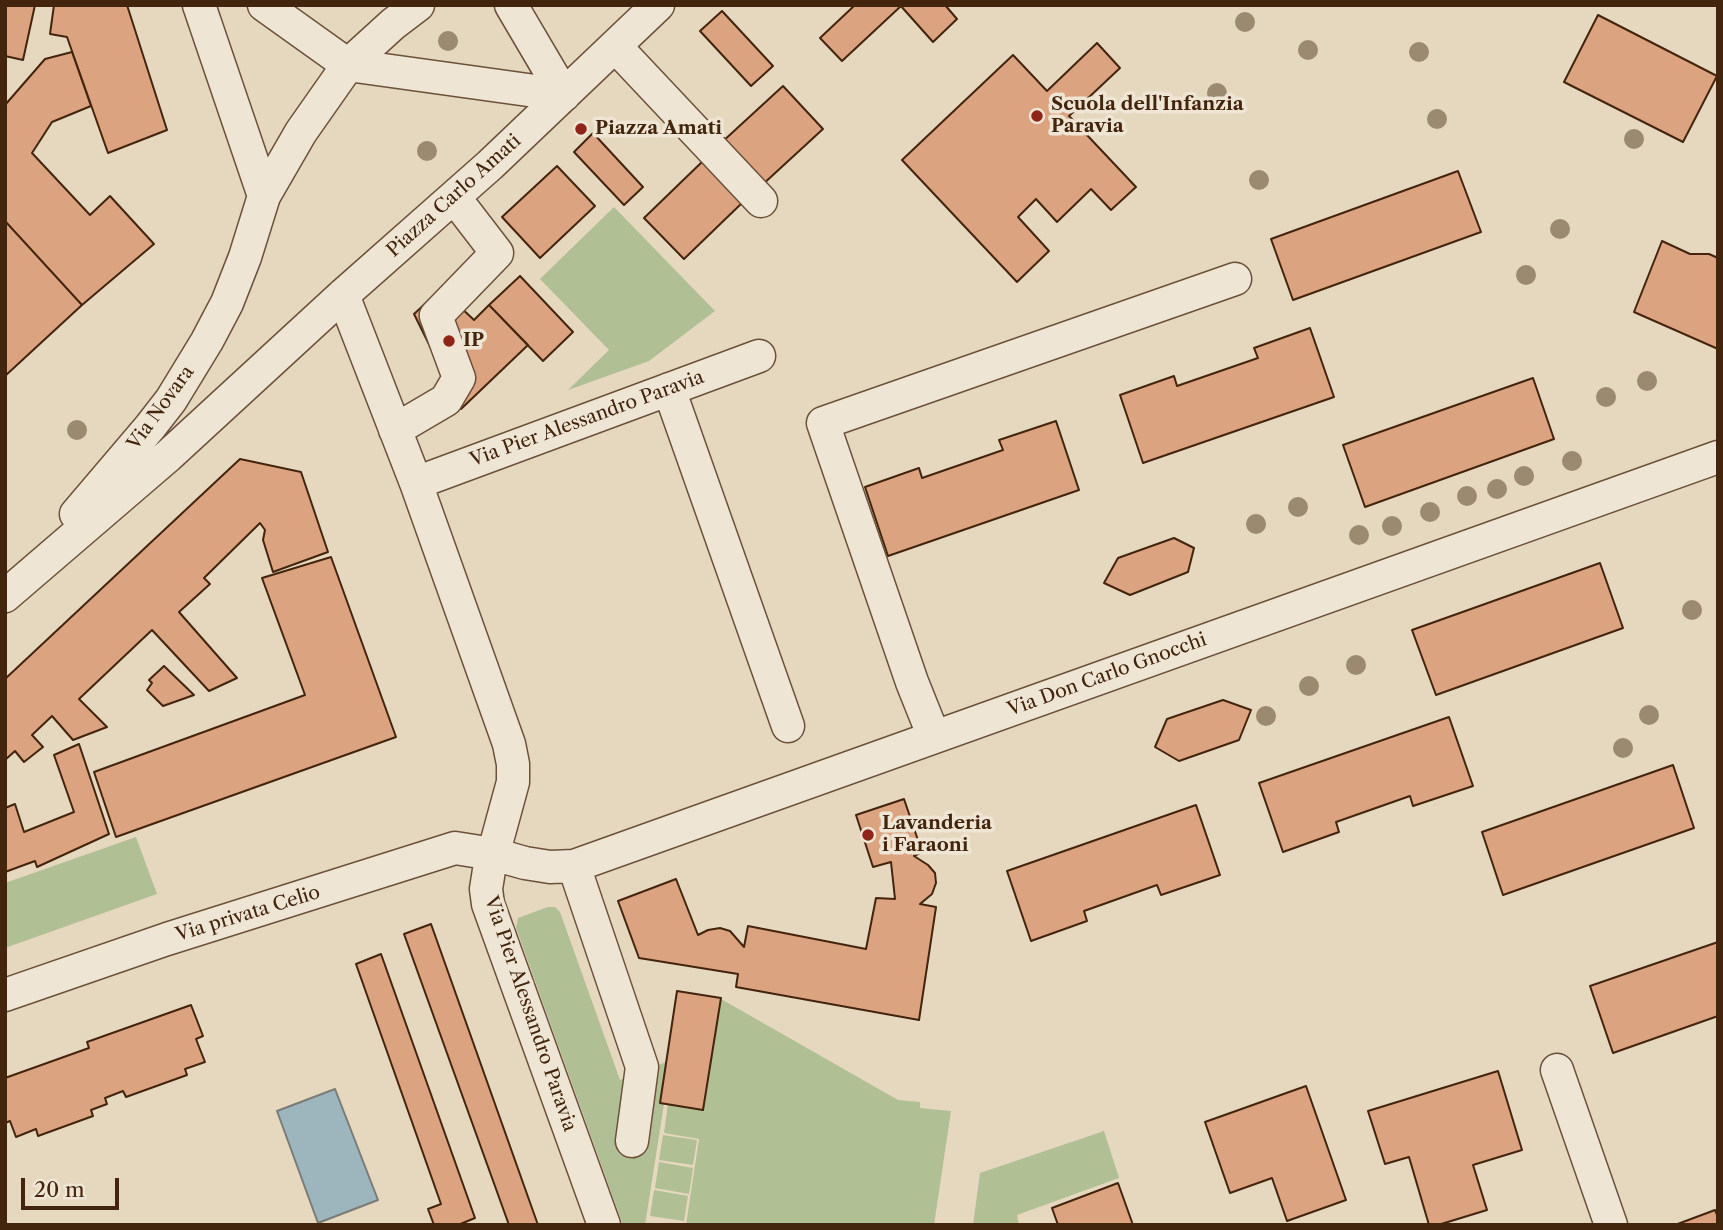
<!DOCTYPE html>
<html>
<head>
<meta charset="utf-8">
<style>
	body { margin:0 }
	#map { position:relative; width:1723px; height:1230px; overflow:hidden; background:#e6d7bf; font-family:"Libre Caslon Text",serif }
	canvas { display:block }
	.frame { position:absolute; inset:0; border:7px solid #43240d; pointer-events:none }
	.scale { position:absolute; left:21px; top:1178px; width:98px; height:32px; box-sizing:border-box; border:4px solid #43240d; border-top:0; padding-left:9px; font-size:21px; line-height:24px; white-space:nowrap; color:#43240d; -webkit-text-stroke:5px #efe5d5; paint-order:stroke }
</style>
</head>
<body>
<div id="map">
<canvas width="1723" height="1230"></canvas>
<div class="frame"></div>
<div class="scale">20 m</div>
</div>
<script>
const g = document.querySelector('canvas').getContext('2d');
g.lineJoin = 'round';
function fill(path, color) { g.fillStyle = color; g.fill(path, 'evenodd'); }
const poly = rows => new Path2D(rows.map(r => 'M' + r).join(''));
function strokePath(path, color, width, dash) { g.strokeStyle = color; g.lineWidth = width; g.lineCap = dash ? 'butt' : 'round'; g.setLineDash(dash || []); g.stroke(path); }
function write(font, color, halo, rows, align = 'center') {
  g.font = font + ' "Libre Caslon Text",serif'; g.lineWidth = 7; g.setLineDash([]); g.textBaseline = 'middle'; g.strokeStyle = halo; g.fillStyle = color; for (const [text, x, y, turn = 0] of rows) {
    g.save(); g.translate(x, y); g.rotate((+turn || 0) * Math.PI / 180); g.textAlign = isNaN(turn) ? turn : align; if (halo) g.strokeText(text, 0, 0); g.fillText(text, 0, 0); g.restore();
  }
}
const green = poly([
	[614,207,715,311,649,361,568,390,609,350,540,279],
	[136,837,157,894,5,948,5,883],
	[548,907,555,907,560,912,620,1080,666,1062,660,1103,664,1104,645,1225,623,1225,516,928,518,918],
	[721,999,898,1100,920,1102,920,1108,951,1111,934,1225,686,1225,699,1139,664,1133,668,1104,703,1110],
	[1104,1131,1119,1178,1017,1215,1019,1225,973,1225,980,1173],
	[663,1135,697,1140,693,1165,659,1160],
	[659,1162,693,1168,689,1194,655,1188],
	[654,1190,688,1196,684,1221,650,1216]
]);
const water = poly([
	[335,1089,378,1200,318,1223,277,1111,335,1089]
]);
const building = poly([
	[5,5,35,5,23,60,5,56,5,5],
	[54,5,127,5,167,130,108,153,67,37,50,34,54,5],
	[855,5,901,6,842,61,820,38,855,5],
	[900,5,945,5,957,19,933,42,900,5],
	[722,11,773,66,751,86,700,31,722,11],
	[1598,15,1717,76,1683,142,1564,82,1598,15],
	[1097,43,1120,68,1069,116,1136,187,1111,210,1091,189,1057,222,1036,199,1018,217,1049,251,1017,282,902,160,1013,55,1047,91,1097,43],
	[72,52,91,106,52,122,32,153,90,215,110,196,154,244,82,305,5,221,5,105,45,59,72,52],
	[783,86,823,129,761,186,721,143,783,86],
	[593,133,643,187,624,205,574,152,593,133],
	[704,160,743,202,684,259,644,218,704,160],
	[557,166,595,206,540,258,502,217,557,166],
	[1458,171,1481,232,1293,300,1271,239,1458,171],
	[5,221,82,305,5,376,5,221],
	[1662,241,1690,254,1709,254,1718,258,1718,349,1634,312,1662,241],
	[520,276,573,332,543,361,489,305,520,276],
	[441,289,474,320,489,305,528,345,461,409,414,314,441,289],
	[1310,328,1334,397,1143,463,1120,395,1174,376,1177,386,1258,358,1254,348,1310,328],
	[1533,378,1554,439,1365,507,1343,445,1533,378],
	[1056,421,1079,490,888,556,865,487,919,468,922,478,1003,450,999,440,1056,421],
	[240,459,301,472,328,552,273,572,263,540,265,530,260,523,204,578,210,584,179,612,237,678,209,691,152,630,79,699,107,727,73,740,52,716,32,735,43,747,24,762,15,751,5,760,5,679,240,459],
	[1174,538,1194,548,1188,572,1130,595,1104,583,1118,558,1174,538],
	[331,557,396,737,116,837,94,772,305,695,262,578,331,557],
	[1600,563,1623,628,1436,695,1412,630,1600,563],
	[164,666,194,695,163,706,147,690,152,683,149,680,164,666],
	[1223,700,1251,710,1239,740,1179,761,1155,747,1167,719,1223,700],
	[1449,717,1473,786,1413,806,1410,796,1336,822,1339,832,1283,852,1259,783,1449,717],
	[79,744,109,834,37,867,35,861,5,872,5,808,15,804,24,832,74,812,54,755,79,744],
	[1673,765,1694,828,1503,895,1482,832,1673,765],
	[904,799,922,852,914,856,928,865,935,873,936,883,932,894,920,904,936,907,919,1020,736,987,738,974,639,958,618,901,676,879,698,935,708,930,720,928,730,931,744,947,748,926,866,949,876,898,895,899,891,862,873,867,856,815,904,799],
	[1196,805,1220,875,1161,895,1157,885,1084,911,1087,921,1031,941,1007,871,1196,805],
	[431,924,538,1225,509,1225,404,934,431,924],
	[1718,942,1718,1016,1613,1053,1590,986,1718,942],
	[381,954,475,1218,458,1225,434,1225,428,1209,441,1204,356,964,381,954],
	[677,991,721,998,703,1110,660,1103,677,991],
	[191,1005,203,1036,196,1039,205,1062,185,1069,187,1075,126,1097,123,1091,105,1098,107,1104,91,1110,93,1116,38,1136,36,1129,16,1137,10,1121,5,1123,5,1078,89,1048,87,1042,191,1005],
	[1498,1071,1522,1150,1473,1165,1487,1210,1438,1225,1429,1225,1409,1157,1385,1164,1368,1111,1498,1071],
	[1306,1086,1346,1200,1287,1221,1272,1178,1230,1193,1205,1122,1306,1086],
	[1118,1183,1133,1225,1058,1225,1052,1208,1118,1183],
	[1715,1210,1718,1217,1718,1225,1675,1225,1715,1210]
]);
const minor = poly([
	[199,5,264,196],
	[264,5,348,65,564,95],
	[511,5,564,95],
	[615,46,761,201],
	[343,295,416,483,509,744,513,764,513,782,489,870,486,889,488,904,604,1225],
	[669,389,788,726],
	[395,430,446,400,459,378,436,316,497,253,454,197],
	[416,483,759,356],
	[76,514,150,427,171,400,207,341,227,303,245,257,264,196,301,132,348,65,393,24,418,5],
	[5,596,168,456,343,295,490,165,658,5],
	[934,737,912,682,823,423,1235,279],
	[574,866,642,1067,632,1141],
	[5,995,167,939,455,848,493,854,525,863,550,867,574,866,1718,457],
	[1557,1070,1611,1225]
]);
const trees = [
	[1245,22],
	[448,41],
	[1308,50],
	[1419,52],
	[1217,93],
	[1437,119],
	[1634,139],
	[427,151],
	[1259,180],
	[1560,229],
	[1526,275],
	[1647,381],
	[1606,397],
	[77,430],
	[1572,461],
	[1524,476],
	[1497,489],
	[1467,496],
	[1298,507],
	[1430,512],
	[1256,524],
	[1392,526],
	[1359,535],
	[1692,610],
	[1356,665],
	[1309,686],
	[1649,715],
	[1266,716],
	[1623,748]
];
const markers = [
	[1037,116,7,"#8f2418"],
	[581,129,7,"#8f2418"],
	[449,341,7,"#8f2418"],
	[868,835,7,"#8f2418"]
];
const poiNames = [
	["Scuola dell'Infanzia",1051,105],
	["Paravia",1051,127],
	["Piazza Amati",595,129],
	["IP",463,341],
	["Lavanderia",882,824],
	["i Faraoni",882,846]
];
const streetNames = [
	["Piazza Carlo Amati",454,196,-42],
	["Via Novara",161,408,-54],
	["Via Pier Alessandro Paravia",587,419,-20],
	["Via Don Carlo Gnocchi",1107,675,-20],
	["Via privata Celio",248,914,-17],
	["Via Pier Alessandro Paravia",530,1014,71]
];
fill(green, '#b1bf95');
fill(water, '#9db6be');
strokePath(water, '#797c77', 2);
fill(building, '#dca380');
strokePath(building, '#43240d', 2);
strokePath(minor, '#6c513a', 35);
strokePath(minor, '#efe5d5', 32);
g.fillStyle = '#9b8a70';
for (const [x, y] of trees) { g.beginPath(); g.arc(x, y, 10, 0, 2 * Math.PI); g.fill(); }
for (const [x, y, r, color] of markers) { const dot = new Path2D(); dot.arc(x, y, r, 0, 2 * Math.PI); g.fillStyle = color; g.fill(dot); strokePath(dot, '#efe5d5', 2.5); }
write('bold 19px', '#43240d', '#efe5d5', poiNames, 'left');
write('19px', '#43240d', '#efe5d5', streetNames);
</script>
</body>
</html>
